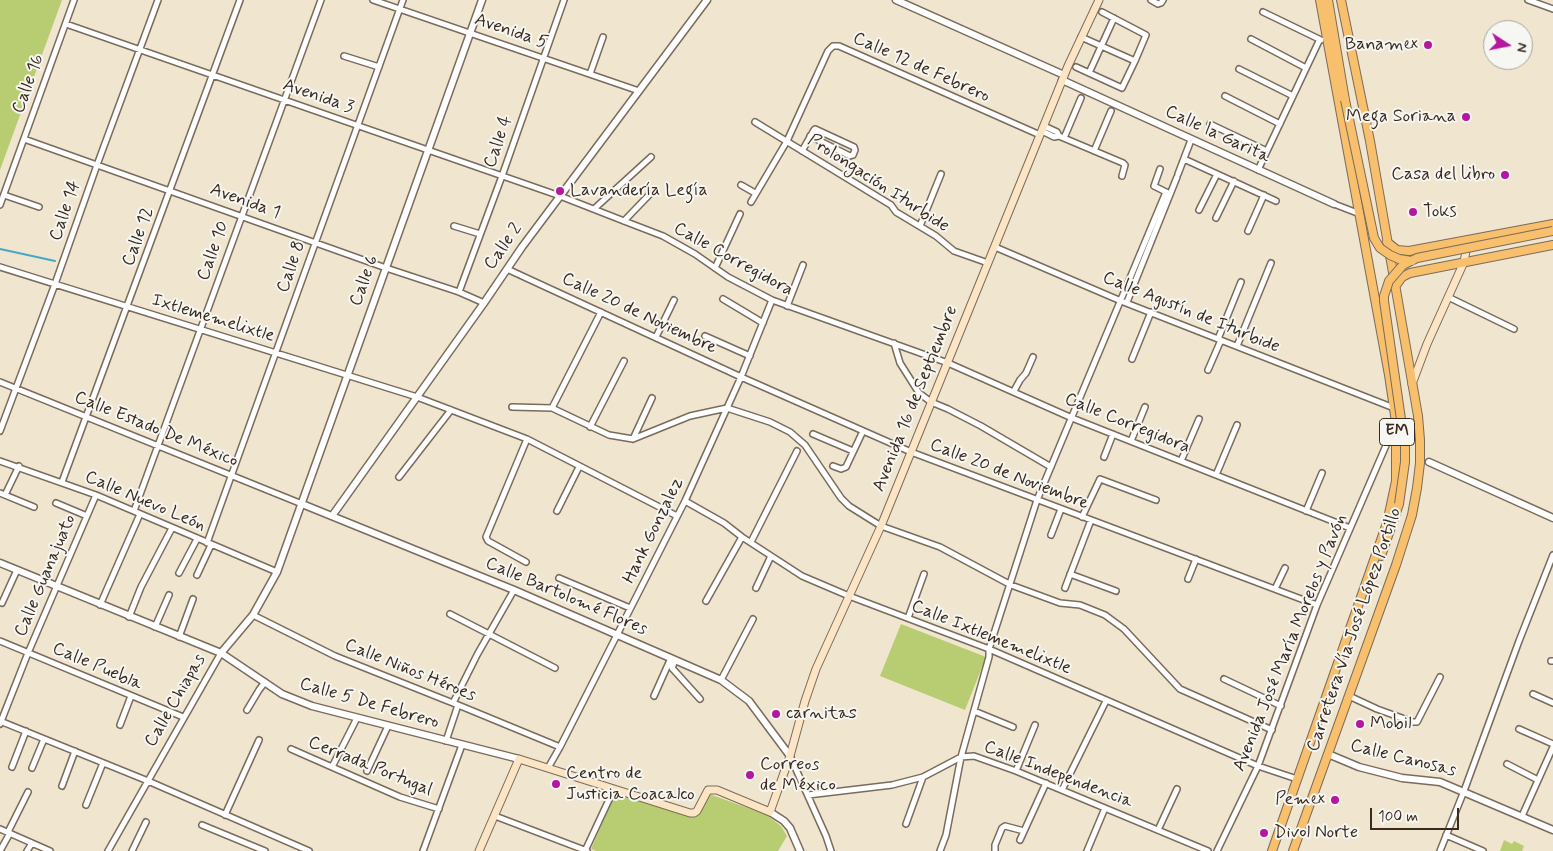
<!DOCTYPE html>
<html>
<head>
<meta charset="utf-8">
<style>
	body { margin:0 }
	#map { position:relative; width:1553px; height:851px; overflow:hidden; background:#f0e5ce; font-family:Mynerve,sans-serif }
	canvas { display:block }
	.north { position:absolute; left:1483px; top:20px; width:50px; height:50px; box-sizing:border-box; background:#f6f6f2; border:1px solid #aba49d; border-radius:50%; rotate:101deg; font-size:14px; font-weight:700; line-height:20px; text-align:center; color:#3b2a1e }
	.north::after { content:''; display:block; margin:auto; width:18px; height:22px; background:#b5179e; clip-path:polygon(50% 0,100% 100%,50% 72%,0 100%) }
	.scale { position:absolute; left:1370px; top:808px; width:89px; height:22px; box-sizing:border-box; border:2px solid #3b2a1e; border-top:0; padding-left:6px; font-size:15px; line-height:18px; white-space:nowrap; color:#3b2a1e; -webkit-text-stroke:4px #f6f6f2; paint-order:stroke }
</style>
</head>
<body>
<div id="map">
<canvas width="1553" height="851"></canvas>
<div class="north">N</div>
<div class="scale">100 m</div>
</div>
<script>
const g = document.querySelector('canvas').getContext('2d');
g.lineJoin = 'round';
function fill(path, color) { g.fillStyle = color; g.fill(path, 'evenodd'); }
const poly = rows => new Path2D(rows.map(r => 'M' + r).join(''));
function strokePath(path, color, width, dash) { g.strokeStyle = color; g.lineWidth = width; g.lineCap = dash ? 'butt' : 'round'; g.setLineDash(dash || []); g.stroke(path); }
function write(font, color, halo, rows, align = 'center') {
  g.font = font + ' Mynerve,sans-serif'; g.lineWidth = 4; g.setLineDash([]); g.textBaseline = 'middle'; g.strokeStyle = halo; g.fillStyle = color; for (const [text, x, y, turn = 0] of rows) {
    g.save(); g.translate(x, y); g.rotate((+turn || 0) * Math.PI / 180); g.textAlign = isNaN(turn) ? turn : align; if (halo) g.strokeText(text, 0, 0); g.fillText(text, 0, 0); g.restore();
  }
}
const green = poly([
	[0,0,62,0,0,170],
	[901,624,986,657,965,710,880,676],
	[615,794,692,817,701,810,709,794,765,814,781,826,787,836,778,851,596,851,591,849],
	[1504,840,1512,844,1514,841,1524,846,1522,851,1500,851]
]);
const stream = poly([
	[0,249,55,261]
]);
const minor = poly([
	[373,0,639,91],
	[1151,0,1158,4,1161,3,1163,0],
	[1528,0,1553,9],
	[1263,12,1321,40],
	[66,24,560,196,624,221,663,236,695,254,728,277,772,300,948,363,1072,418,1350,528],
	[1081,37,1135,61],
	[1251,39,1306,68],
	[344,56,379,67],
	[1076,67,1122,88,1135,61,1146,35,1102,12],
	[1239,69,1293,96],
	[1089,73,1114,18],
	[590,74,603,37],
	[1225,96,1280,124],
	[755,122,891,205,896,212,936,236,954,251,988,263],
	[1210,124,1267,151],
	[1044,126,1057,132,1059,136],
	[1042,131,1054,137,1059,136,1123,163,1125,165,1122,176],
	[1064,138,1081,98],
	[24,139,386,268,459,292,484,303],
	[802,151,814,130,815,129,854,147,855,150,853,155,850,156,810,136],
	[1094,151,1111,111],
	[1184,159,1276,201],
	[1160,169,1154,186,1168,193],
	[1258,170,1319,41],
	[1178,174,1191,140],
	[741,185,755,193],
	[4,195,39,207],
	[751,202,787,141,828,51,833,46,839,46,1040,135],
	[1334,204,1360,214],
	[0,205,74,0],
	[594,209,651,157],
	[1199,210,1217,174],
	[1216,218,1234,181],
	[624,221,650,194],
	[454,226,480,234],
	[920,226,941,174],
	[1248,231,1264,195],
	[995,247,1121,301,1394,408],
	[0,267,417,397,527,439,677,516],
	[715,268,740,214],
	[507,269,741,377,911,452,1317,605],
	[459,292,502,176,564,0],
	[1448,297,1514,329],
	[723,299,763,323],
	[1127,302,1177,177],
	[787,306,803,265],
	[705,336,750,356],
	[656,337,674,300],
	[1218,339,1241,282],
	[894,343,900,363,919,393,931,402,948,409,981,426,1051,467],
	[1237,346,1271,263],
	[1132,359,1151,312],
	[1208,370,1221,340],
	[0,382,302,504],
	[1014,391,1020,380,1026,373,1033,357],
	[512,407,552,408,609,435,633,439,690,416,727,408,770,422,790,432,805,445,841,498,849,506,881,526,940,547,1011,585,1060,603,1080,605,1105,615,1124,629,1180,689,1272,730],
	[552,408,601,312],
	[590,427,624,361],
	[0,431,55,284,97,165,158,0],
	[813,434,853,451],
	[633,439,652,398],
	[1131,441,1145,407],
	[1104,457,1113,434],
	[0,461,96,495,277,572],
	[1181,461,1199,419],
	[833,466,841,469,846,467,863,431],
	[1216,475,1237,425],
	[399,477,451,410],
	[62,482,240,0],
	[0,493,34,507],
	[5,495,19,466],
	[685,501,724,523,742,537,802,576,849,596,989,649,1258,766,1297,779],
	[56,503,87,516],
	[134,511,321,0],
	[557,511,579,467],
	[1306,511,1322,473],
	[1082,517,1100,479,1156,500],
	[1051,535,1061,509],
	[751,542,797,451],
	[207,543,403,0],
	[526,562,488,541,486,537,527,439],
	[179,573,197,539],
	[1070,574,1116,591],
	[197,575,211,545],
	[559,578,630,608],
	[1188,579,1196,559],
	[756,588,771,556],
	[1065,588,1091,520],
	[1275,589,1285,568],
	[706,601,742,537],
	[2,603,17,570],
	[100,605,140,514],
	[450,614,555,668],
	[253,615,335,656,463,707,560,747],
	[129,617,141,587,172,528],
	[908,618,924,574],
	[155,627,169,595],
	[179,637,193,599],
	[0,641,183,717],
	[675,660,672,668,700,699],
	[1551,661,1553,661],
	[1224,679,1281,706],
	[721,680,753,619],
	[1533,694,1553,703],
	[654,696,671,658],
	[1349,696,1377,709,1413,722,1417,722,1440,677],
	[453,703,477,655,514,590],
	[247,710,259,690,265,682],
	[974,711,1013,727],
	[0,721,148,781,309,851],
	[0,724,28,653,96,495],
	[120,725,131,696],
	[1519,729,1553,744],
	[446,741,458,705],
	[291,749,400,797,439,809],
	[790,756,826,836,831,851],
	[1507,764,1538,780],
	[12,767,26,731],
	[332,767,357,718],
	[32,768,44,739],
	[548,768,560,747,685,501,741,377,772,300],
	[367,771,388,726],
	[1016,771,1035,725],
	[62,786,75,751],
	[1062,790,1106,701],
	[808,795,892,785,923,777,961,757,974,756,1016,771,1208,851],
	[86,805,103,763],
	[225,815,259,740],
	[495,816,587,851],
	[1522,816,1553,747],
	[906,824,923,777],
	[202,825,265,851],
	[0,829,50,851],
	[1158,830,1177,789],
	[8,832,28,792],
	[1446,835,1483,851],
	[1020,840,1046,783],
	[0,851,10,833],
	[27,851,32,843],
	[108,851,221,653],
	[132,851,146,822],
	[423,851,462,745],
	[585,851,614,789],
	[940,851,946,835,961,757,989,657,989,649,1037,500,1166,192],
	[995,851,995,845,1002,828,1005,826,1024,831],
	[1087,851,1105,808],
	[1217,851,1258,766,1317,605,1394,427],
	[1440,851,1464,791,1519,641,1553,555]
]);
const tertiary = poly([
	[896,0,1064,75],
	[1062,80,1334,204],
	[1429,462,1553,518],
	[302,504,514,590,721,680,749,701,790,756],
	[332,516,484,303,522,247,707,0],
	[0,563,221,653,282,694,312,706,519,759],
	[221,653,253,615,277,572,482,0],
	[1328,754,1359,767,1402,778,1440,782,1553,830],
	[770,812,784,821,790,828,800,851]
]);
const secondary = poly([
	[1412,384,1427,344,1464,262,1466,251,1463,245],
	[479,851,519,759,690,813,694,813,697,811,708,790,717,790,770,812,790,756,805,701,816,669,881,526,1068,66,1099,0]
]);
const primary = poly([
	[1328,0,1345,100],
	[1387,242,1397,250,1409,251,1553,224],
	[1395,287,1402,277,1410,273,1553,245],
	[1381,556,1399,504],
	[1272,851,1387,523,1396,481,1396,422,1389,375,1320,0],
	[1293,851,1396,565,1412,515,1417,488,1420,463,1420,440,1418,416,1370,141,1341,0]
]);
const primaryBridge = poly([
	[1345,100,1374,238,1380,248,1390,255,1399,259,1412,261],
	[1399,504,1405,462,1405,447,1384,301,1384,296,1389,281,1403,265,1417,258,1553,231]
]);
const markers = [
	[1428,45,5,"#b5179e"],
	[1466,117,5,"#b5179e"],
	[1505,175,5,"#b5179e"],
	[560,191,5,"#b5179e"],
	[1413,212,5,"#b5179e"],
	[776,714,5,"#b5179e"],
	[1360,724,5,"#b5179e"],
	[750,775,5,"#b5179e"],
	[556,784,5,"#b5179e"],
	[1335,800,5,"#b5179e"],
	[1264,833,5,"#b5179e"]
];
const shields = [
	[1397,432,35]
];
const shieldNames = [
	["EM",1397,432]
];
const streetNames = [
	["Avenida 5",511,32,19],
	["Calle 12 de Febrero",921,68,24],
	["Calle 16",29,84,-70],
	["Avenida 3",318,97,19],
	["Calle la Garita",1217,135,25],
	["Calle 4",499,142,-71],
	["Prolongación Iturbide",878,184,33],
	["Avenida 1",245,202,20],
	["Calle 14",66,211,-71],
	["Calle 12",139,237,-70],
	["Calle 2",504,247,-55],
	["Calle 10",214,251,-70],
	["Calle Corregidora",733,260,29],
	["Calle 8",292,267,-71],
	["Calle 6",365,281,-70],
	["Calle Agustín de Iturbide",1191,313,22],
	["Calle 20 de Noviembre",639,314,25],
	["Ixtlememelixtle",213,319,17],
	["Avenida 16 de Septiembre",916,399,-68],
	["Calle Corregidora",1127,424,22],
	["Calle Estado De México",156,430,22],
	["Calle 20 de Noviembre",1009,475,21],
	["Calle Nuevo León",145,502,23],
	["Hank Gonzalez",654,531,-64],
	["Calle Guanajuato",46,576,-67],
	["Calle Bartolomé Flores",566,597,23],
	["Carretera Vía José López Portillo",1355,630,-71],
	["Calle Ixtlememelixtle",991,638,22],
	["Avenida José María Morelos y Pavón",1291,643,-68],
	["Calle Puebla",97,667,23],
	["Calle Niños Héroes",410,671,22],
	["Calle Chiapas",176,701,-60],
	["Calle 5 De Febrero",369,704,16],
	["Calle Canosas",1403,759,14],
	["Cerrada Portugal",370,767,22],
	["Calle Independencia",1058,775,21]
];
const poiNames = [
	["Banamex",1418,45,"right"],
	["Mega Soriana",1456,117,"right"],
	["Casa del libro",1495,175,"right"],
	["Lavandería Legía",570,191],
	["Toks",1423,212],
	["carnitas",786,714],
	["Mobil",1370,724],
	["Correos",760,765],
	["de México",760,786],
	["Centro de",566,774],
	["Justicia Coacalco",566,795],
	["Pemex",1325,800,"right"],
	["Divol Norte",1274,833]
];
fill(green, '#b8cd71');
strokePath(stream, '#45a7c5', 2);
strokePath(minor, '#7a6b5c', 8);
strokePath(tertiary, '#7a6b5c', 9);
strokePath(secondary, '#7a6b5c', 9);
strokePath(primary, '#7a6b5c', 10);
strokePath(minor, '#fff', 5);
strokePath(tertiary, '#fff', 6);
strokePath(secondary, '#fce5c4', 7);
strokePath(primary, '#f8bf6c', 8);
strokePath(primaryBridge, '#7a6b5c', 10, []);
strokePath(primaryBridge, '#f8bf6c', 8);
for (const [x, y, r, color] of markers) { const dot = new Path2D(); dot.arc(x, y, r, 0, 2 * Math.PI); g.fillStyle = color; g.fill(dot); strokePath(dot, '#f6f6f2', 2); }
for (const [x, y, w] of shields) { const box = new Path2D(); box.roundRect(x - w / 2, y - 13.5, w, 27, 4); g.fillStyle = '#f6f6f2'; g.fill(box); strokePath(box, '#3b2a1e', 1); }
write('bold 16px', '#3b2a1e', null, shieldNames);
write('18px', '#3b2a1e', '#f6f6f2', streetNames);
write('18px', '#3b2a1e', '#f6f6f2', poiNames, 'left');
</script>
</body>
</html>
